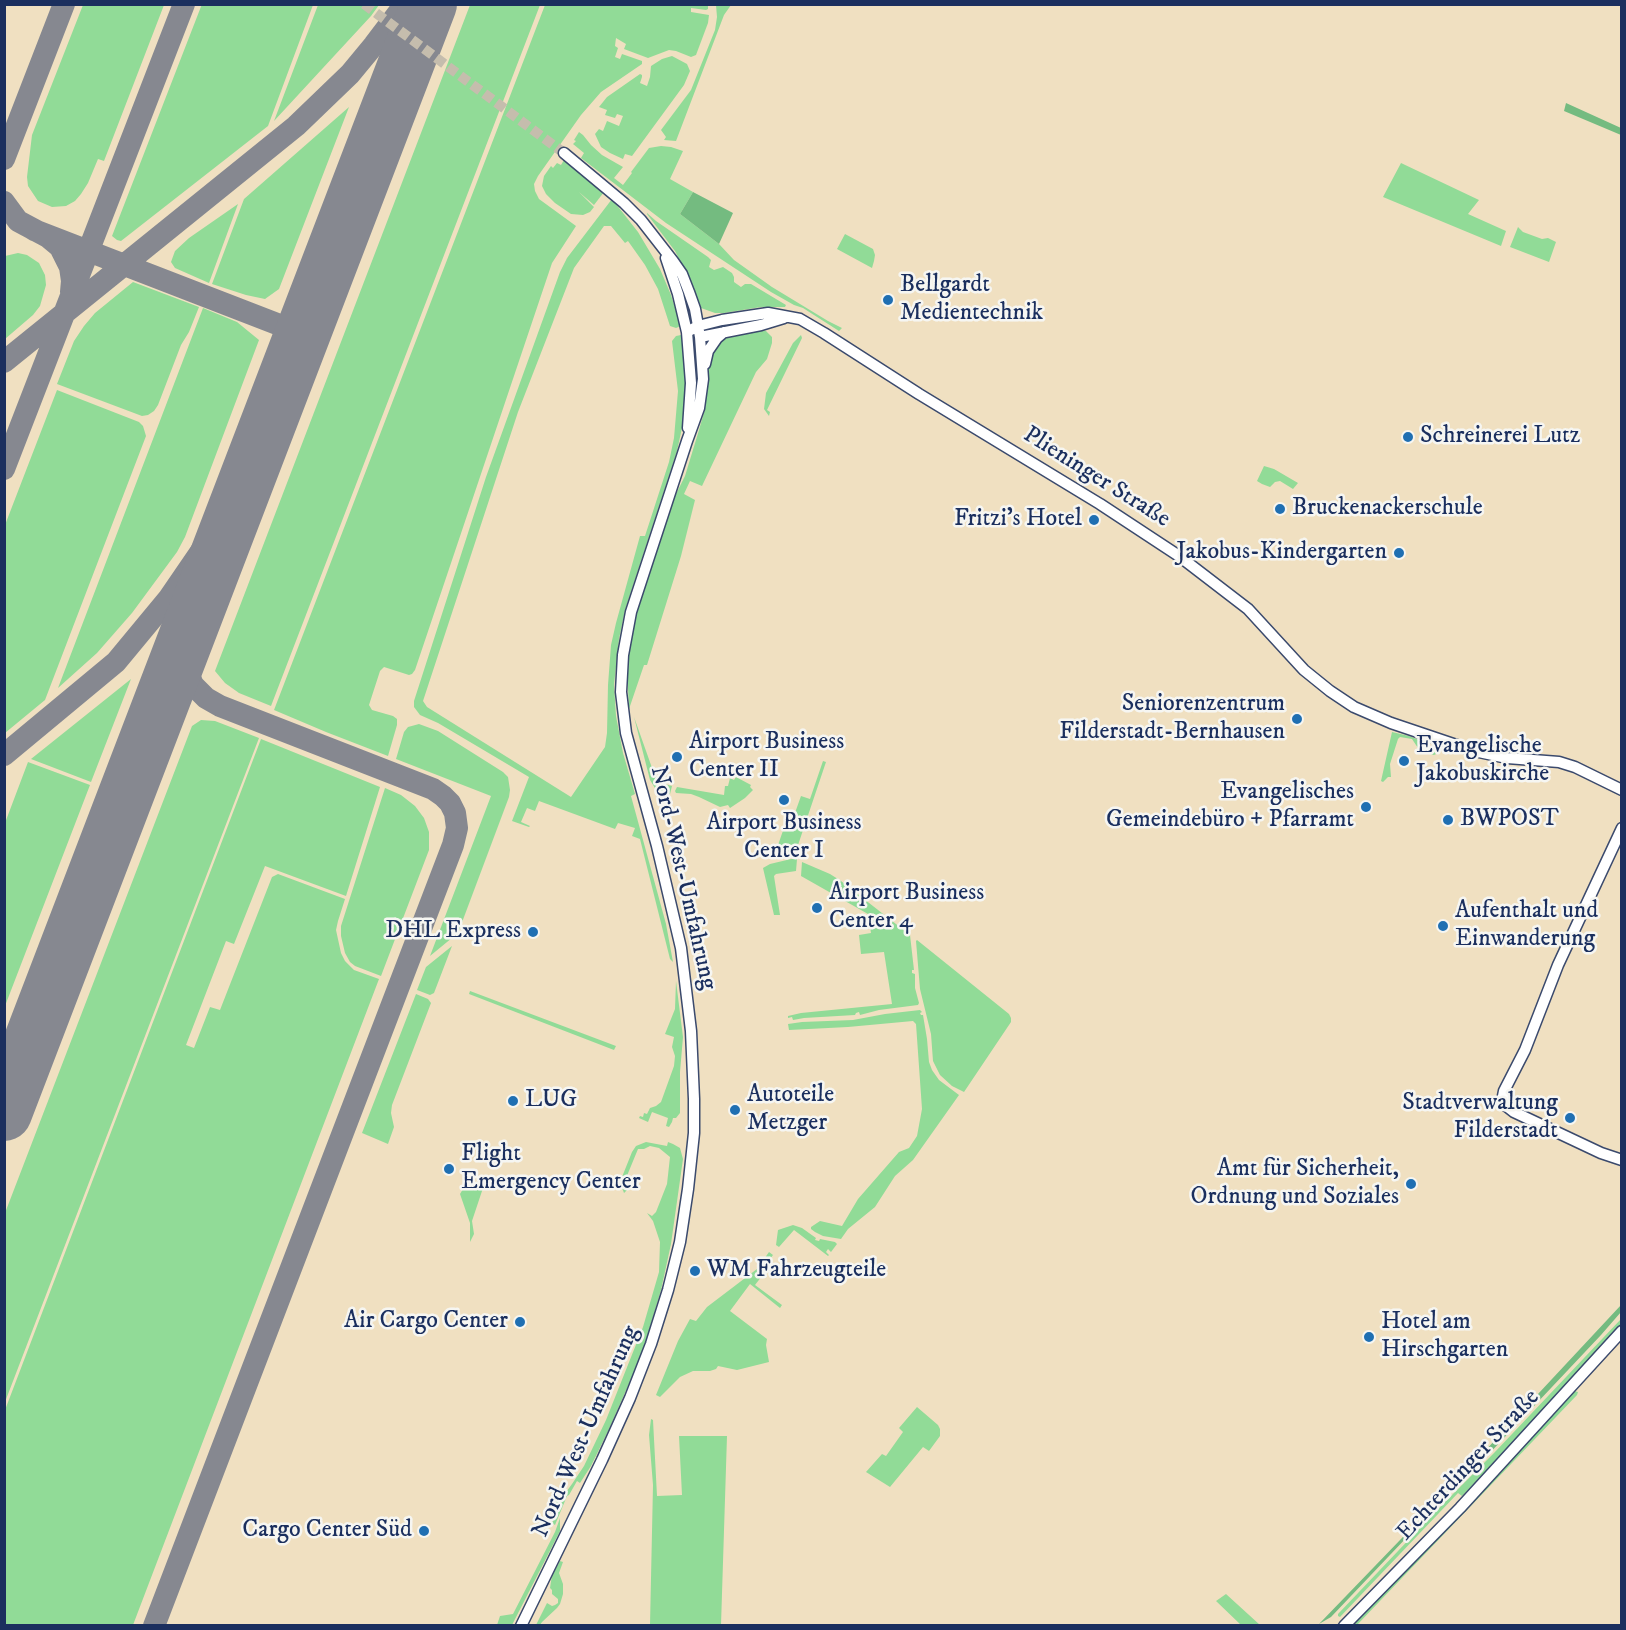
<!DOCTYPE html>
<html>
<head>
<meta charset="utf-8">
<style>
	body { margin:0 }
	#map { position:relative; width:1626px; height:1630px; overflow:hidden; background:#f0e0c1; font-family:"IM FELL DW Pica",serif }
	canvas { display:block }
	.frame { position:absolute; inset:0; border:6px solid #1b2f5e; pointer-events:none }
</style>
</head>
<body>
<div id="map">
<canvas width="1626" height="1630"></canvas>
<div class="frame"></div>
</div>
<script>
const g = document.querySelector('canvas').getContext('2d');
g.lineJoin = 'round';
function fill(path, color) { g.fillStyle = color; g.fill(path, 'evenodd'); }
const poly = rows => new Path2D(rows.map(r => 'M' + r).join(''));
function strokePath(path, color, width, dash) { g.strokeStyle = color; g.lineWidth = width; g.lineCap = dash ? 'butt' : 'round'; g.setLineDash(dash || []); g.stroke(path); }
function write(font, color, halo, rows, align = 'center') {
  g.font = font + ' "IM FELL DW Pica",serif'; g.lineWidth = 5; g.setLineDash([]); g.textBaseline = 'middle'; g.strokeStyle = halo; g.fillStyle = color; for (const [text, x, y, turn = 0] of rows) {
    g.save(); g.translate(x, y); g.rotate((+turn || 0) * Math.PI / 180); g.textAlign = isNaN(turn) ? turn : align; if (halo) g.strokeText(text, 0, 0); g.fillText(text, 0, 0); g.restore();
  }
}
const green = poly([
	[202,4,313,5,268,126,121,241,117,240,112,236],
	[83,5,164,5,104,161,98,159,88,183,81,194,75,201,66,206,52,207,38,201,28,186,27,177,32,135],
	[318,5,379,5,371,16,274,121],
	[470,5,540,5,271,706,239,693,225,683,215,671],
	[545,5,708,5,708,9,706,10,691,8,691,12,709,15,708,23,696,55,691,57,676,51,669,50,648,58,624,49,626,44,616,38,615,46,618,48,615,57,620,59,622,54,642,61,642,64,601,92,581,115,538,176,534,184,535,191,539,199,576,226,552,263,415,670,412,674,409,675,384,667,380,671,369,705,372,710,393,716,397,719,397,725,388,756,326,732,274,710],
	[716,5,731,5,724,15,676,141,664,140,666,137,661,130,691,90,715,30,717,17],
	[672,56,687,64,690,71,684,85,632,156,625,154,623,159,610,153,601,147,595,134,599,129,603,131,607,121,619,126,623,116,617,114,615,118,605,115,607,110,599,107,607,97,640,74,642,75,642,77,640,83,647,86,650,77,651,66,662,59],
	[349,107,279,289,265,299,246,295,212,284,244,199],
	[579,132,583,135,591,145,602,155,623,167,614,178,623,185,632,173,631,172,649,148,661,146,671,147,683,151,670,179,693,192,680,214,719,244,734,260,772,287,828,321,842,328,839,331,803,308,794,305,771,292,666,223,581,158,584,153,573,144,576,141,574,140],
	[564,160,604,192,594,205,579,192,594,207,590,212,583,215,571,214,555,203,546,194,542,186,544,176,551,166,553,168,557,163,561,165],
	[1401,163,1479,200,1468,214,1506,231,1501,246,1383,197],
	[612,199,638,232,660,269,671,295,681,326,676,328,670,326,658,289,645,265,628,241,625,243,611,226,604,226,574,268,518,412,423,701,427,707,571,797,605,747,607,733,608,685,611,645,616,623,640,536,645,536,669,462,674,438,678,391,672,341,676,336,681,335,683,338,687,381,685,414,677,451,625,610,619,639,614,685,616,716,623,753,635,794,631,796,666,924,673,962,670,959,640,839,632,836,635,828,618,823,615,829,539,801,535,811,527,808,521,822,530,826,529,827,512,821,529,777,438,723,420,715,414,707,414,701,486,477,560,272,567,258],
	[238,204,209,283,175,268,171,262,175,251,189,238],
	[647,213,656,221,708,257,711,260,709,267,714,270,723,267,732,273,734,277,734,282,741,287,745,284,751,284,786,305,785,307,761,307,724,313,715,313,701,308,697,303,688,277,675,251,647,214],
	[1518,227,1523,232,1542,239,1548,238,1556,242,1549,262,1510,247],
	[845,234,873,249,875,255,874,261,872,268,837,249],
	[18,253,27,255,39,263,45,275,46,285,40,306,33,315,5,339,5,256],
	[133,282,199,307,189,332,181,345,158,405,154,411,148,415,142,416,57,384,74,341,84,326,95,313],
	[203,308,237,322,259,340,185,537,177,552,132,613,97,653,58,688],
	[760,330,766,331,772,337,772,343,767,359,756,372,702,486,690,481,684,494,695,500,681,556,647,665,644,665,629,709,627,668,630,639,638,605,671,504,685,476,699,430,705,409,709,361,711,353,717,344,729,336],
	[801,335,802,338,767,410,770,412,769,416,764,409,766,393,793,343],
	[57,390,139,422,143,426,146,436,45,700,5,733,5,525],
	[1264,466,1274,469,1298,483,1293,489,1280,481,1275,482,1270,487,1262,484,1257,481],
	[131,679,91,782,31,759],
	[634,717,657,782,672,786,670,794,662,794,658,793,650,780],
	[201,720,215,721,259,738,5,1402,5,1213,192,726],
	[419,724,438,731,503,772,508,777,510,790,509,797,458,933,430,956,491,796,396,759,404,732,408,727],
	[1392,732,1409,736,1424,742,1431,747,1436,754,1434,755,1420,751,1412,739,1400,737,1398,739,1390,764,1391,777,1388,777,1383,782,1381,781],
	[261,739,380,787,346,896,265,866,234,944,226,941,186,1045,194,1048,210,1007,220,1010,272,877,278,874,345,899,338,921,336,930,341,953,345,961,354,970,379,979,133,1625,5,1625,5,1410],
	[823,761,826,762,796,851,778,853,777,848,786,822,791,824,801,796,810,799],
	[28,762,90,785,5,1006,5,823],
	[736,777,751,785,750,787,753,790,745,798,730,808,728,805,720,807,699,797,691,794,676,793,675,791,677,787,724,795,725,786,728,786,730,778,734,780],
	[385,788,401,795,415,806,424,818,429,832,429,850,381,976,355,966,350,962,345,953,341,936,341,926],
	[791,859,797,859,796,871,776,874,774,876,780,915,774,915,763,868,770,864],
	[802,862,830,874,841,881,910,935,914,970,912,970,912,973,915,974,915,988,919,1003,918,1005,879,1010,860,1015,859,1012,856,1013,855,1015,804,1018,793,1020,792,1017,788,1018,788,1016,801,1013,892,1004,884,952,861,954,859,935,871,933,868,914,801,876],
	[917,940,1009,1014,1011,1018,1011,1022,964,1092,952,1086,940,1075,933,1061,931,1034,920,989,916,941],
	[452,946,434,993,430,995,417,990,426,967],
	[676,981,683,1037,680,1072,680,1113,676,1118,673,1118,672,1122,669,1127,666,1126,668,1118,652,1112,648,1122,639,1118,640,1116,643,1117,644,1113,647,1114,650,1108,656,1106,661,1102,674,1066,675,1056,672,1047,674,1037,665,1034,675,1009],
	[470,991,616,1046,614,1050,469,994],
	[416,994,428,999,431,1003,392,1105,391,1113,394,1127,388,1144,362,1133],
	[920,1010,922,1012,920,1013,921,1015,923,1015,927,1039,929,1062,932,1070,939,1080,959,1095,913,1160,895,1176,875,1207,848,1229,841,1239,823,1236,815,1232,811,1229,811,1227,820,1221,842,1226,858,1199,899,1152,909,1148,917,1136,922,1109,916,1024,913,1021,848,1027,789,1030,788,1024,802,1022,853,1020,885,1014],
	[646,1142,667,1146,668,1142,673,1144,680,1148,683,1159,671,1244,661,1290,647,1337,635,1370,609,1429,591,1466,580,1483,577,1481,569,1495,567,1496,555,1525,552,1523,558,1507,551,1504,561,1499,572,1484,584,1466,606,1420,643,1327,659,1272,660,1242,653,1221,647,1213,652,1216,656,1212,667,1184,670,1157,659,1148,650,1146,644,1149,638,1149,624,1183,629,1186,627,1190,624,1193,621,1185,622,1177,632,1152,636,1146],
	[474,1182,475,1184,479,1183,483,1188,472,1221,474,1234,470,1242,470,1223,460,1194,463,1189],
	[793,1225,802,1228,816,1238,815,1240,819,1241,820,1239,835,1242,837,1244,831,1252,828,1249,826,1252,829,1255,828,1256,794,1230,779,1247,776,1245,778,1230],
	[769,1252,773,1255,766,1264,769,1267,755,1285,782,1305,780,1308,750,1284,730,1311,767,1339,766,1345,769,1362,737,1370,718,1366,716,1369,710,1371,693,1371,680,1377,660,1397,656,1395,678,1341,690,1319,696,1321,707,1307,757,1269],
	[1621,1319,1621,1326,1480,1477,1462,1496,1458,1493,1340,1617,1338,1616,1338,1614,1438,1509,1494,1453],
	[1574,1391,1578,1392,1577,1395,1357,1625,1353,1626],
	[917,1407,938,1425,940,1429,940,1436,929,1451,923,1447,890,1487,866,1472,882,1454,886,1456,903,1432,899,1428],
	[651,1419,653,1420,657,1496,682,1495,679,1436,727,1436,721,1625,650,1625,653,1485,649,1435],
	[560,1518,560,1531,512,1625,497,1625,500,1616,513,1614,555,1532],
	[560,1561,563,1562,559,1573,563,1584,563,1594,560,1604,557,1608,542,1622,540,1625,536,1625,547,1603,552,1606,555,1605,558,1603,558,1599,552,1594,552,1590,550,1588,552,1575],
	[1226,1594,1260,1625,1241,1625,1216,1601]
]);
const forest = poly([
	[1566,103,1621,128,1621,135,1564,111],
	[693,192,733,213,719,244,680,214],
	[1621,1305,1621,1312,1601,1335,1486,1457,1448,1494,1331,1617,1319,1624,1455,1483]
]);
const taxiway = poly([
	[4,159,64,4],
	[4,202,18,221,48,237,60,247,70,267,72,281,71,292],
	[34,230,303,334],
	[4,362,296,126,350,74,374,45,405,4],
	[4,469,184,4],
	[4,755,116,662,169,598,245,487],
	[154,1626,453,845,457,828,455,813,450,803,443,796,433,789,220,706,206,698,193,685,186,668,184,648,188,636]
]);
const runway = poly([
	[4,1113,429,4]
]);
const secondaryTunnel = poly([
	[364,4,564,153]
]);
const secondary = poly([
	[666,258,678,294,687,332,691,383,688,428],
	[687,332,698,326,722,320,768,313,800,319,824,333,919,394,1100,504,1179,556,1248,609,1304,670,1330,691,1354,707,1391,723,1474,751,1507,758,1559,762,1575,767,1622,790],
	[700,337,761,325,784,318],
	[705,364,708,351,717,338,724,332],
	[1622,828,1558,965,1525,1050,1504,1091,1503,1096,1505,1105,1514,1112,1601,1153,1622,1160],
	[521,1626,602,1460,630,1398,651,1344,668,1290,680,1242,688,1189,694,1133,694,1099,691,1031,681,948,657,846,626,733,621,692,623,655,631,612,687,441,699,408,703,379,700,337,695,309,689,292,682,274,673,261,641,220,624,203,564,153],
	[1344,1626,1460,1508,1622,1331]
]);
const markers = [
	[888,300,6,"#1f6fb2"],
	[1408,437,6,"#1f6fb2"],
	[1280,509,6,"#1f6fb2"],
	[1094,520,6,"#1f6fb2"],
	[1399,553,6,"#1f6fb2"],
	[1297,719,6,"#1f6fb2"],
	[677,757,6,"#1f6fb2"],
	[1404,761,6,"#1f6fb2"],
	[784,800,6,"#1f6fb2"],
	[1366,807,6,"#1f6fb2"],
	[1448,820,6,"#1f6fb2"],
	[817,908,6,"#1f6fb2"],
	[1443,926,6,"#1f6fb2"],
	[533,932,6,"#1f6fb2"],
	[513,1101,6,"#1f6fb2"],
	[735,1110,6,"#1f6fb2"],
	[1570,1118,6,"#1f6fb2"],
	[449,1169,6,"#1f6fb2"],
	[1411,1184,6,"#1f6fb2"],
	[695,1271,6,"#1f6fb2"],
	[520,1322,6,"#1f6fb2"],
	[1369,1337,6,"#1f6fb2"],
	[424,1531,6,"#1f6fb2"]
];
const poiNames = [
	["Bellgardt",900,286],
	["Medientechnik",900,314],
	["Schreinerei Lutz",1420,437],
	["Bruckenackerschule",1292,509],
	["Fritzi's Hotel",1082,520,"right"],
	["Jakobus-Kindergarten",1387,553,"right"],
	["Seniorenzentrum",1285,705,"right"],
	["Filderstadt-Bernhausen",1285,733,"right"],
	["Airport Business",689,743],
	["Center II",689,771],
	["Evangelische",1416,747],
	["Jakobuskirche",1416,775],
	["Evangelisches",1354,793,"right"],
	["Gemeindebüro + Pfarramt",1354,821,"right"],
	["BWPOST",1460,820],
	["Airport Business",784,824,"center"],
	["Center I",784,852,"center"],
	["Airport Business",829,894],
	["Center 4",829,922],
	["Aufenthalt und",1455,912],
	["Einwanderung",1455,940],
	["DHL Express",521,932,"right"],
	["Autoteile",747,1096],
	["Metzger",747,1124],
	["LUG",525,1101],
	["Stadtverwaltung",1558,1104,"right"],
	["Filderstadt",1558,1132,"right"],
	["Flight",461,1155],
	["Emergency Center",461,1183],
	["Amt für Sicherheit,",1399,1170,"right"],
	["Ordnung und Soziales",1399,1198,"right"],
	["WM Fahrzeugteile",707,1271],
	["Air Cargo Center",508,1322,"right"],
	["Hotel am",1381,1323],
	["Hirschgarten",1381,1351],
	["Cargo Center Süd",412,1531,"right"]
];
const streetNames = [
	["Plieninger Straße",1096,478,32],
	["Nord-West-Umfahrung",682,878,77],
	["Nord-West-Umfahrung",587,1432,-66],
	["Echterdinger Straße",1469,1466,-47]
];
fill(green, '#91db97');
fill(forest, '#74bb80');
strokePath(taxiway, '#868890', 22);
strokePath(runway, '#868890', 56);
strokePath(secondaryTunnel, '#c5bdad', 10, [10, 5]);
strokePath(secondary, '#3b4a6d', 13);
strokePath(secondary, '#fff', 10);
for (const [x, y, r, color] of markers) { const dot = new Path2D(); dot.arc(x, y, r, 0, 2 * Math.PI); g.fillStyle = color; g.fill(dot); strokePath(dot, '#f6f6f2', 2); }
write('24px', '#1b2f5e', '#f6f6f2', poiNames, 'left');
write('24px', '#1b2f5e', '#f6f6f2', streetNames);
</script>
</body>
</html>
